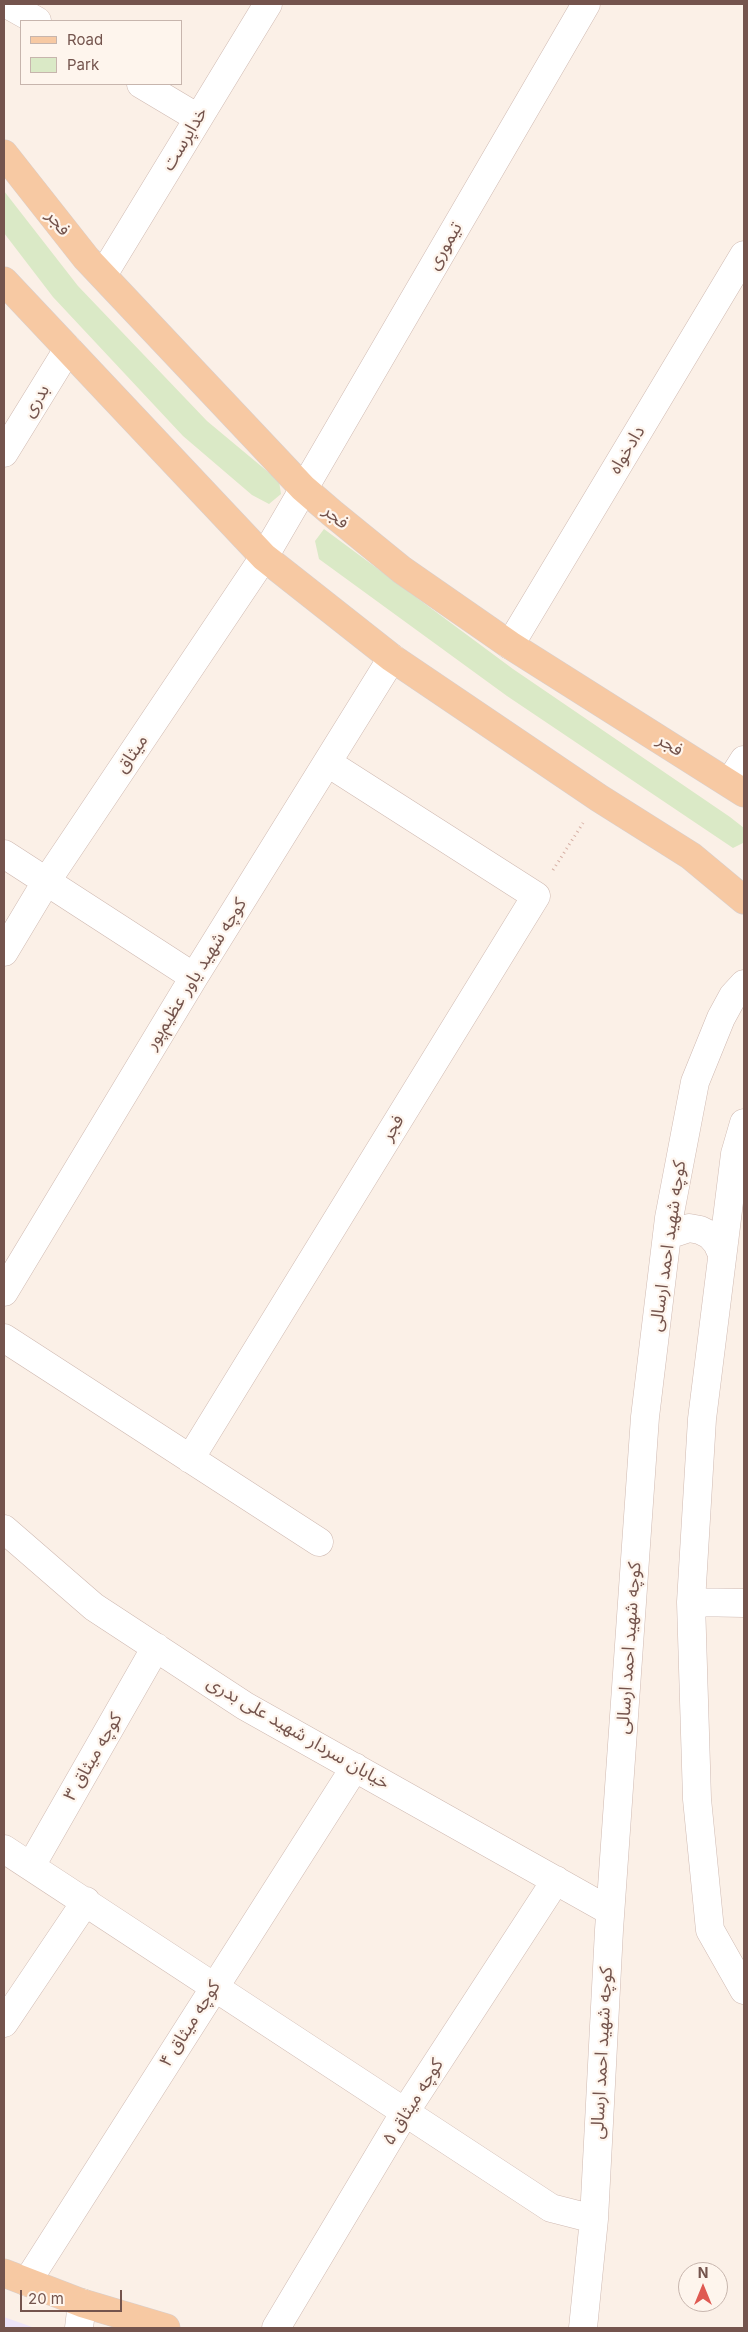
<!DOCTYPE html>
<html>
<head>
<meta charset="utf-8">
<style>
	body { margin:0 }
	#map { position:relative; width:748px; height:2332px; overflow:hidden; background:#fbf0e7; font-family:Inter,sans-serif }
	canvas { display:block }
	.frame { position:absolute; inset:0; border:5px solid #74544d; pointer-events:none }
	.legend { position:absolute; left:20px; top:20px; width:162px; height:65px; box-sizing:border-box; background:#fef5ed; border:1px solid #c7b5ad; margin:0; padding:6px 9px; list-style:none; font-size:15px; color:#74544d }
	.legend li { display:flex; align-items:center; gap:10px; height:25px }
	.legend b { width:25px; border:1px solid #c7b5ad }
	.north { position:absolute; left:678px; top:2262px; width:50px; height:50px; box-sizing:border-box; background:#fef5ed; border:1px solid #c7b5ad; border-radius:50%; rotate:0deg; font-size:14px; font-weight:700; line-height:20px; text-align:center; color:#74544d }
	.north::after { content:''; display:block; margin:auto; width:18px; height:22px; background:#df5a52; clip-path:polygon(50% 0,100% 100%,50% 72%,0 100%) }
	.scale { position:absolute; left:20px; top:2290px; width:102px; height:22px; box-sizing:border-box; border:2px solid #74544d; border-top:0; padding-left:6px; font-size:15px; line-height:18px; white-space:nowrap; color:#74544d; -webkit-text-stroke:4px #fef5ed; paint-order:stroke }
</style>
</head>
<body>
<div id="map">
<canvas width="748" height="2332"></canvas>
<div class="frame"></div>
<ul class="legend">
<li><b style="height:6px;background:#f7c9a3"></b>Road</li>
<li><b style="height:14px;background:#dae9c6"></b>Park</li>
</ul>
<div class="north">N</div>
<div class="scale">20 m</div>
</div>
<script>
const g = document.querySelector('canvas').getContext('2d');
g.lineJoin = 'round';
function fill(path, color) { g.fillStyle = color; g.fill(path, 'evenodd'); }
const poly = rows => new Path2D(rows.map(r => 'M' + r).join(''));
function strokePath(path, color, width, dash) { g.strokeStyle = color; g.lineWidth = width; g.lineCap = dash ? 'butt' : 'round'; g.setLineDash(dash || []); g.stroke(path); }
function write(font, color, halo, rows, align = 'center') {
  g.font = font + ' Inter,"Noto Sans Arabic",sans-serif'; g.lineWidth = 4.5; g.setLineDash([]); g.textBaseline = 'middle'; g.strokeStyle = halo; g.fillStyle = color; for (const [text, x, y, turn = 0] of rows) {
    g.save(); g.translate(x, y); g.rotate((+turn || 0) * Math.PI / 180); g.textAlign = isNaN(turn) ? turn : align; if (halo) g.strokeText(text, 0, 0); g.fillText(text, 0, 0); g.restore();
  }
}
const education = poly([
	[4,2317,35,2328,4,2328]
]);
const green = poly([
	[4,191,78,286,207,421,279,481,281,494,269,504,252,495,183,436,53,297,4,233],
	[324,529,513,669,730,817,744,828,743,843,733,848,507,696,319,559,315,541]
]);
const path = poly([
	[553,870,583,823]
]);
const minor = poly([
	[7,4,37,21],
	[141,84,198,118],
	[103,275,268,4],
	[4,453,68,349],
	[510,645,744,255],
	[730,782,744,760],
	[4,854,194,977],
	[4,952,46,882,264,557,586,4],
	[744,1123,735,1154,702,1419,691,1602,697,1799,710,1930,744,1990],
	[668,1235,689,1228,700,1230,710,1235,717,1243,722,1254],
	[4,1292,194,977,392,658],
	[4,1338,319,1542],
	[190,1459,536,896,328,763],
	[4,1529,94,1607,245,1706,610,1911],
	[691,1602,744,1603],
	[4,1849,551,2208,594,2219],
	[31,1866,156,1647],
	[4,2023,86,1901],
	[27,2282,355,1767],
	[79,2328,82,2303],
	[276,2328,405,2112,556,1880],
	[583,2328,594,2219,609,1930,645,1417,669,1218,695,1082,721,1018,733,996,744,984]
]);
const major = poly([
	[4,154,86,258,303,488,332,513,402,570,510,645,744,793],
	[4,281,264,557,392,658,599,798,691,856,744,900],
	[4,2273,82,2303,166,2328]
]);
const streetNames = [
	["خداپرست",185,139,-59],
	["فجر",58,223,52],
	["تیموری",445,246,-60],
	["بدری",36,401,-58],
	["دادخواه",627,450,-59],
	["فجر",336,517,40],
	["فجر",670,745,32],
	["میثاق",132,754,-56],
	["کوچه شهید یاور عظیم‌پور",196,974,-58],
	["فجر",393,1128,-59],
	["کوچه شهید احمد ارسالی",668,1246,-82],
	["کوچه شهید احمد ارسالی",629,1648,-86],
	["خیابان سردار شهید علی بدری",298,1733,30],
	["کوچه میثاق ۳",93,1757,-60],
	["کوچه میثاق ۴",190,2024,-58],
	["کوچه شهید احمد ارسالی",602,2053,-87],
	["کوچه میثاق ۵",413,2102,-58]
];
fill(education, '#ede4f8');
fill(green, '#dae9c6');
strokePath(minor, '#cfb9b1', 29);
strokePath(major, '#d8cfcd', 29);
strokePath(path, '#d5aea3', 3, [1, 4]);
strokePath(minor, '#fff', 28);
strokePath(major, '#f7c9a3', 28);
write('18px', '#74544d', '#fef5ed', streetNames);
</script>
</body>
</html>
